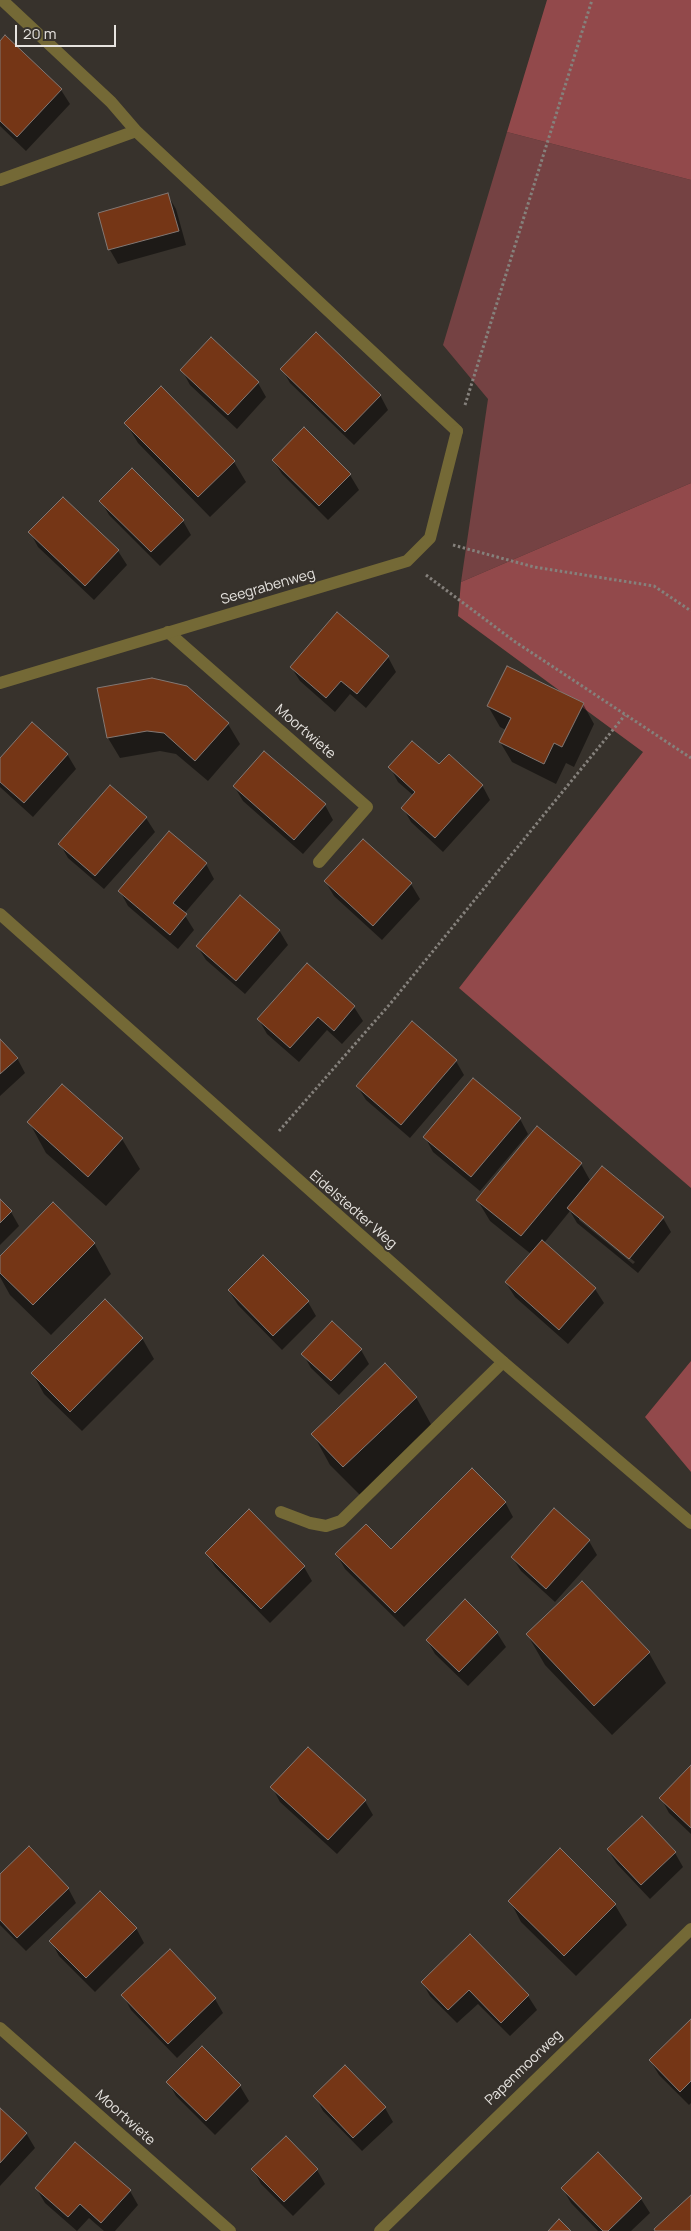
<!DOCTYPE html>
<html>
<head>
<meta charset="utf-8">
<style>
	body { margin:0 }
	#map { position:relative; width:691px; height:2231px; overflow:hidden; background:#37322c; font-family:Manrope,sans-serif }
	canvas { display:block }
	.scale { position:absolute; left:15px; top:25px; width:101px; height:22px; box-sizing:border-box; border:2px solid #e6e3df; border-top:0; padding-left:6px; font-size:15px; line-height:18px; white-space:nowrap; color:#e6e3df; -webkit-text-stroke:4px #37322c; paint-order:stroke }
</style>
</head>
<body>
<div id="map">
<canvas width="691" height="2231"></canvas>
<div class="scale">20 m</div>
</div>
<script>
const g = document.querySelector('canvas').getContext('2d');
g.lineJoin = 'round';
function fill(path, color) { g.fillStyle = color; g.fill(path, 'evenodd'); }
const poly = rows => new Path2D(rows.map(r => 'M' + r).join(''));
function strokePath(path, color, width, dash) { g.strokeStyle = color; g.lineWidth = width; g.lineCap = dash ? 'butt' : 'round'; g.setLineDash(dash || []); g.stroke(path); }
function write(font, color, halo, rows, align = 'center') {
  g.font = font + ' Manrope,sans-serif'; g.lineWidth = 4; g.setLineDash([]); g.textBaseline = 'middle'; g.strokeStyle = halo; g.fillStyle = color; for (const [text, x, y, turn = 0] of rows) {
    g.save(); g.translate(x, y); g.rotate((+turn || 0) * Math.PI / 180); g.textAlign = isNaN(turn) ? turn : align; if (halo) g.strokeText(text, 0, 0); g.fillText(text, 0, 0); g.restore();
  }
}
const green = poly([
	[507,132,691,180,691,483,461,582,488,399,443,345]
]);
const forest = poly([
	[547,0,691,0,691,180,507,132],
	[691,483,691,1188,459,988,643,752,458,616,461,582],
	[691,1361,691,1472,645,1417]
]);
const shadow = poly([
	[5,37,61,90,70,104,26,151,0,126,0,42],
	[167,194,176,209,186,245,118,264,110,250,99,213],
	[211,338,258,383,266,397,237,429,190,385,182,370],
	[282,369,380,395,388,410,354,445,290,383],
	[126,423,234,462,246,482,210,517,138,443],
	[304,429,350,475,359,490,328,520,282,474,273,460],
	[63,499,118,551,127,565,94,600,38,547,30,532],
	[101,501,183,521,191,535,160,566,109,515],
	[337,614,388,657,396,672,366,708,350,694,335,712,300,681,291,667],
	[99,689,228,724,240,744,208,781,176,754,160,751,120,758,108,738],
	[583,704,594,724,574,767,566,763,556,784,512,762,500,742,506,730,500,727,488,706],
	[67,754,76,769,33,817,0,787,0,760],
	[439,766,482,785,490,800,443,852,411,822,403,808,414,796,398,782,390,767],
	[110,786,146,818,155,832,104,889,68,858,60,844],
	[234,786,325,805,333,820,303,854,243,801],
	[363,840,411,884,420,899,382,940,334,896,325,881],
	[206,864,214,879,184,914,194,930,178,949,128,906,120,891],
	[279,930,288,945,245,994,206,960,197,946],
	[307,965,354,1007,363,1021,342,1044,327,1030,299,1062,267,1034,259,1020],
	[0,1041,17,1058,25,1073,0,1096],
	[456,1061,464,1075,410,1138,366,1100,357,1086],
	[473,1080,520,1119,528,1134,480,1191,433,1152,425,1137],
	[29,1122,122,1139,140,1169,106,1206,46,1153],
	[581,1164,591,1182,663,1218,671,1232,638,1273,577,1223,570,1211,544,1243,595,1289,604,1303,568,1344,515,1297,506,1283,531,1254,490,1221,478,1201],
	[579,1216,635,1262,633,1264,579,1220],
	[0,1201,11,1212,19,1226,0,1245],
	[94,1243,111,1274,51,1335,10,1295,0,1277,0,1257],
	[229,1291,308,1302,316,1316,282,1350,238,1305],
	[142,1338,154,1359,82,1431,44,1394,33,1374],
	[361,1350,369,1364,339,1395,311,1368,303,1354],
	[416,1397,433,1428,361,1496,330,1465,313,1434],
	[505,1502,513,1517,404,1627,345,1569,337,1555,391,1551],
	[589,1541,597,1555,555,1602,521,1571,512,1557],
	[207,1553,304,1567,312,1581,270,1623,215,1567],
	[465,1601,497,1633,506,1647,468,1686,435,1654,427,1640],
	[527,1634,649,1653,666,1683,612,1735,545,1665],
	[691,1767,691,1834,669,1813,661,1798],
	[272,1787,365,1801,373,1815,337,1854,280,1802],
	[608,1850,675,1853,683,1867,650,1899,617,1864],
	[0,1875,68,1888,76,1903,26,1951,0,1925],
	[510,1901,615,1905,627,1925,576,1976,521,1922],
	[136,1928,144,1943,95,1992,59,1956,51,1941],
	[470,1936,528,1996,537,2010,510,2036,478,2004,457,2023,430,1996,422,1982],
	[123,1995,215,1999,223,2013,177,2058,131,2010],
	[691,2020,691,2103,689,2105,659,2075,650,2060],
	[202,2048,240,2086,249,2101,215,2135,176,2096,168,2082],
	[315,2096,385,2108,393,2122,362,2151,323,2111],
	[0,2109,26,2133,35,2148,0,2186],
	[253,2169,317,2170,325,2184,293,2216,261,2184],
	[36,2188,130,2191,138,2205,115,2231,104,2231,89,2218,77,2231,45,2203],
	[563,2189,641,2199,650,2213,631,2231,598,2231,571,2203]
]);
const building = poly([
	[5,35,62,89,17,137,0,121,0,41,5,35],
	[168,193,179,231,108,250,98,213,168,193],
	[316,332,381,395,345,432,280,369,316,332],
	[211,337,259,382,228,415,180,370,211,337],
	[161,386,235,461,198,497,124,423,161,386],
	[304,427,351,474,319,506,272,460,304,427],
	[132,468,184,520,151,552,99,501,132,468],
	[63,497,119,550,85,586,28,532,63,497],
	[337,612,389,656,357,694,341,681,326,698,290,667,337,612],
	[507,666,584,703,562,747,554,743,544,764,499,742,511,718,487,706,507,666],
	[152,678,187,686,229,723,195,761,164,733,147,731,107,738,97,688,152,678],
	[32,722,68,754,24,803,0,782,0,758,32,722],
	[412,741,439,764,449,754,483,785,435,838,401,808,415,792,388,767,412,741],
	[264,751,326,804,294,840,233,786,264,751],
	[110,785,147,817,95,876,58,844,110,785],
	[169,831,207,863,173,903,187,914,170,935,118,891,169,831],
	[363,839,412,883,373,926,324,881,363,839],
	[240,895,280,930,236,981,196,946,240,895],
	[307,963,355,1006,334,1031,318,1017,290,1048,257,1019,307,963],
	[412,1021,457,1060,401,1125,356,1086,412,1021],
	[0,1039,18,1058,0,1074,0,1039],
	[473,1078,521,1118,471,1177,423,1137,473,1078],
	[62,1084,123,1138,88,1177,27,1122,62,1084],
	[537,1126,582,1163,521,1236,476,1200,537,1126],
	[602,1166,664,1217,629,1259,567,1208,602,1166],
	[0,1199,12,1211,0,1223,0,1199],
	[53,1202,95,1243,33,1305,0,1273,0,1256,53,1202],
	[542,1240,596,1288,559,1330,505,1282,542,1240],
	[263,1255,309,1301,273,1336,228,1290,263,1255],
	[105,1299,143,1338,70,1412,31,1373,105,1299],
	[332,1321,362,1349,331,1381,301,1354,332,1321],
	[385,1363,417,1397,343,1467,311,1434,385,1363],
	[472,1468,506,1502,395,1613,335,1554,366,1524,391,1549,472,1468],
	[554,1508,590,1540,546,1589,511,1557,554,1508],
	[249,1509,305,1566,261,1609,205,1553,249,1509],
	[582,1581,650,1652,594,1706,526,1634,582,1581],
	[465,1599,498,1632,459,1672,426,1640,465,1599],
	[308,1747,366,1800,328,1840,270,1787,308,1747],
	[691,1765,691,1828,659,1798,691,1765],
	[642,1816,676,1852,641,1885,607,1849,642,1816],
	[29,1846,69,1888,17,1938,0,1920,0,1874,29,1846],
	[560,1848,616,1904,564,1956,508,1901,560,1848],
	[100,1891,137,1928,86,1978,49,1941,100,1891],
	[470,1934,529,1995,501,2023,469,1990,448,2010,421,1982,470,1934],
	[170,1949,216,1998,168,2044,121,1995,170,1949],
	[691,2019,691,2081,680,2092,649,2060,691,2019],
	[202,2046,241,2085,206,2121,166,2082,202,2046],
	[345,2065,386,2107,353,2138,313,2096,345,2065],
	[0,2108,27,2133,0,2163,0,2108],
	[286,2136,318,2169,284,2202,251,2169,286,2136],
	[75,2142,131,2190,101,2223,80,2204,68,2217,35,2188,75,2142],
	[598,2152,642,2198,608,2231,603,2231,561,2188,598,2152],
	[691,2195,691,2231,655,2231,654,2229,691,2195],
	[559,2219,571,2231,548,2231,559,2219]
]);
const path = poly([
	[465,405,592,0],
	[453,545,534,567,654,586,691,611],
	[426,575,514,641,691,758],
	[279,1131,390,1004,625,715]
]);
const lane = poly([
	[2,0,111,102,136,131],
	[0,180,136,131,457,431],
	[168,632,367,807,319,862],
	[281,1512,310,1523,326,1526,341,1521,503,1362]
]);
const street = poly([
	[0,683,407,561,430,538,457,431],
	[0,914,503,1362,691,1523],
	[0,2028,230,2231],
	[380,2231,691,1929]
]);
const streetNames = [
	["Seegrabenweg",268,587,-16],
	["Moortwiete",305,732,41],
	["Eidelstedter Weg",353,1210,41],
	["Papenmoorweg",524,2068,-44],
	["Moortwiete",125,2118,42]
];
fill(green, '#754243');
fill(forest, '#92494b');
fill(shadow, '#0007');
fill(building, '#753616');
strokePath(building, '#827874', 1);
strokePath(path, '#85817c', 3, [2.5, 2.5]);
strokePath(lane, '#746936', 12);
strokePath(street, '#746936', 12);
write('14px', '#e6e3df', '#37322c', streetNames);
</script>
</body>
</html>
